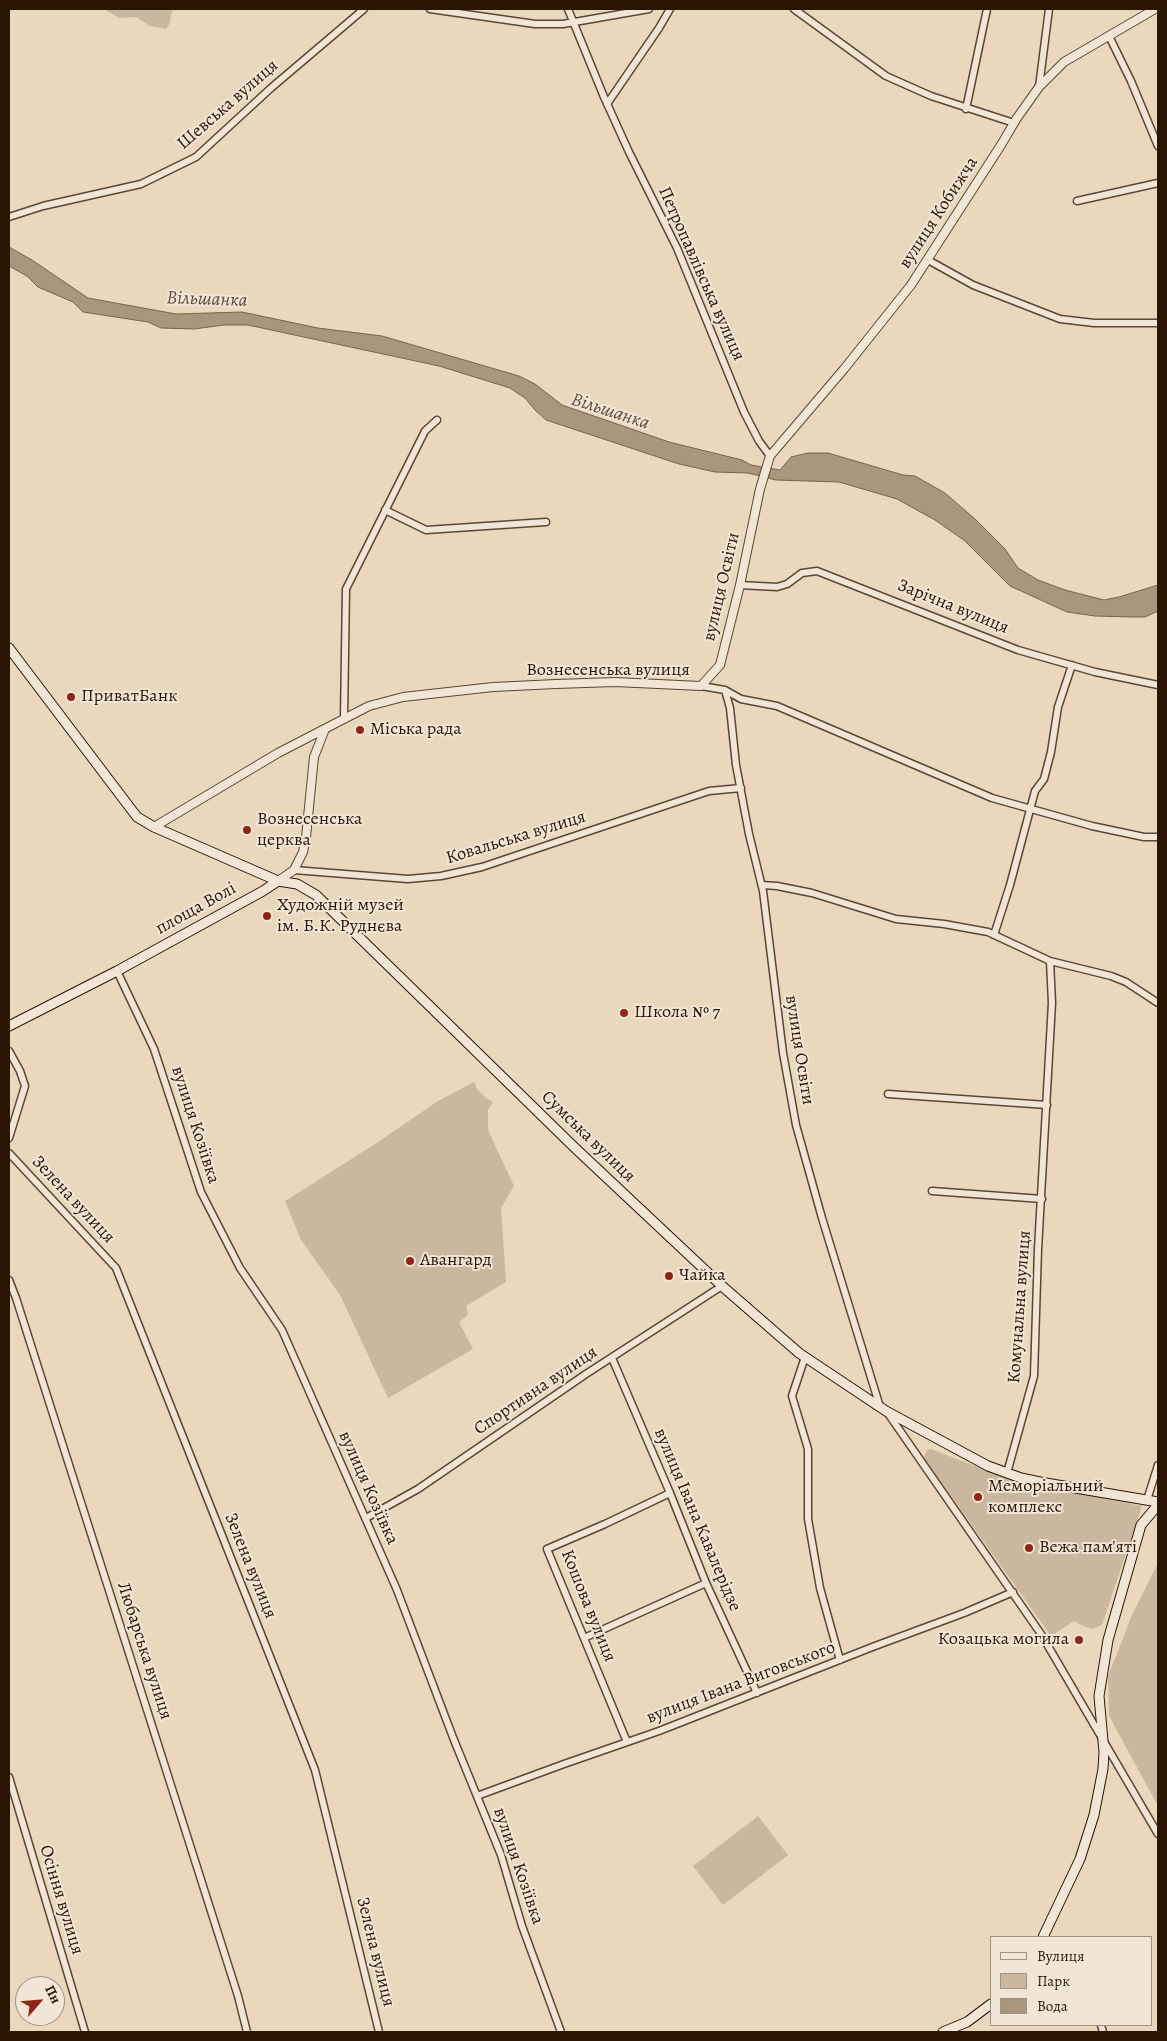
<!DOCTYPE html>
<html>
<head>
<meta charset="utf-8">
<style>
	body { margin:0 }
	#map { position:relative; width:1167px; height:2041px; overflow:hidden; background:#ead8be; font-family:Alegreya,serif }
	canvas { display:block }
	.frame { position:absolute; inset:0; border:10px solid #2a1505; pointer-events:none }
	.legend { position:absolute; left:990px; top:1936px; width:162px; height:90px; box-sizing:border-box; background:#f1e6d5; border:1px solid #a19282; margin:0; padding:6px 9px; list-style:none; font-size:15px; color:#2a1505 }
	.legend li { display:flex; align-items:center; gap:10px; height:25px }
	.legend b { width:25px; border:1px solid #a19282 }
	.north { position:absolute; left:15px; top:1976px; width:50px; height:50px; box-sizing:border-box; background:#f1e6d5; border:1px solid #a19282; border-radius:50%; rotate:63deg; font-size:14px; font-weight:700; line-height:20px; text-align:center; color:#2a1505 }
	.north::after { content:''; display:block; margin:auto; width:18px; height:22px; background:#8f2418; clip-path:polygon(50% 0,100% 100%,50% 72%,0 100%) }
</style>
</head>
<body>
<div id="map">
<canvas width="1167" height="2041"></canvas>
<div class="frame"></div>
<ul class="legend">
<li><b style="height:6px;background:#f1e6d5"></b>Вулиця</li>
<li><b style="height:14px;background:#c9b79f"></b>Парк</li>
<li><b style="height:14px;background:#a9967f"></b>Вода</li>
</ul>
<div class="north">Пн</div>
</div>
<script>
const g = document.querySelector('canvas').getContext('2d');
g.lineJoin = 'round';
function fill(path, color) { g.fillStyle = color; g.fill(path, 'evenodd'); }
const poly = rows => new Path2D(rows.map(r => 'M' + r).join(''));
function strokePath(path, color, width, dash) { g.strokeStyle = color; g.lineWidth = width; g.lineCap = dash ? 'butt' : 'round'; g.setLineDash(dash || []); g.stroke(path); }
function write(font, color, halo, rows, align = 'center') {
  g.font = font + ' Alegreya,serif'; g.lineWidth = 4; g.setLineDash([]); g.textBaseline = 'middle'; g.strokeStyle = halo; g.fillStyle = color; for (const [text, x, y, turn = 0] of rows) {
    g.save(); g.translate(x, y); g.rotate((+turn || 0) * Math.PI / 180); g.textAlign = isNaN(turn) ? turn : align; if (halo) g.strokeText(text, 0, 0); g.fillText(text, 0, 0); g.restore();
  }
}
const green = poly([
	[104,9,174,9,171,14,170,23,166,29,150,26,136,17,119,18],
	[474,1082,477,1089,486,1098,493,1102,488,1110,488,1130,514,1186,501,1208,506,1282,466,1306,468,1315,459,1322,473,1349,388,1398,340,1295,301,1240,285,1201,372,1146,438,1101],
	[931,1449,1011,1480,1142,1506,1102,1625,1092,1629,1083,1626,1074,1621,1051,1636,924,1458,927,1450],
	[1158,1563,1158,1806,1109,1716,1108,1676,1133,1613],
	[758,1816,788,1855,723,1905,693,1866]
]);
const water = poly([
	[9,247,32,260,88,298,176,314,242,312,318,328,382,336,519,376,535,384,562,405,669,442,742,460,751,465,780,470,791,457,808,453,828,453,903,475,915,476,945,493,975,519,1005,549,1018,568,1038,580,1065,590,1104,600,1119,597,1158,585,1158,611,1145,617,1131,617,1095,616,1067,612,1010,586,965,541,935,520,897,499,839,482,776,480,748,473,715,472,679,464,546,420,535,410,525,398,510,388,439,366,248,325,224,325,194,329,161,328,148,322,83,312,73,302,38,287,27,276,9,266,9,247]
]);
const minor = poly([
	[430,9,535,24,563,24,649,9],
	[568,9,604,97,629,152,677,248,744,412,759,441,770,456],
	[794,9,886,76,931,96,1014,123],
	[1109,36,1131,81,1158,146],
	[1039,87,1049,9],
	[607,104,659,28,670,9],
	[966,109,987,9],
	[1077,201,1158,183],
	[9,217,43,206,141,184,196,157,271,88,364,9],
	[928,260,973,285,1060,319,1094,323,1158,323],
	[385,510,426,530,546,522],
	[740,585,777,587,787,584,802,573,817,571,1018,650,1095,672,1158,685],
	[701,686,725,690,741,699,777,706,992,798,1092,826,1144,837,1158,837],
	[725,690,730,708,736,765,749,834,763,891,783,1053,796,1125,822,1218,880,1407],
	[344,718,346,589,425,431,437,420],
	[294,870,408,879,441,876,482,867,709,791,741,788],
	[762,885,777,886,812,893,896,919,944,924,988,932,1050,961,1111,976,1126,982,1158,1003],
	[994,935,1010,885,1035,791,1044,779,1051,752,1058,707,1072,665],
	[117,971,154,1049,201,1192,240,1268,282,1330,397,1590,454,1740,501,1855,522,1926,561,2032],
	[9,1051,20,1071,25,1086,9,1138],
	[888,1094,1047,1105],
	[9,1153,116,1268,315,1770,379,2032],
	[932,1191,1042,1199],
	[9,1280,16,1298,238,1996,247,2032],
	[805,1357,792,1396,808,1449,808,1519,820,1588,840,1660],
	[612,1358,670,1493,706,1583,757,1693],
	[887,1412,1041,1634,1158,1834],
	[1007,1473,1034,1376,1038,1249,1052,1003,1050,961],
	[1147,1500,1158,1465],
	[366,1518,418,1489,586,1374,722,1286],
	[584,1638,706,1583],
	[627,1742,547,1549,605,1524,670,1493],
	[9,1777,85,2032],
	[477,1796,564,1764,659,1731,875,1646,964,1613,1013,1592],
	[1101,2025,1103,2032]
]);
const tertiary = poly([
	[154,827,278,753,369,706,403,697,493,687,556,684,615,682,701,686,720,665,740,585,760,489,770,456,844,369,911,285,1001,145,1017,118,1039,87,1064,62,1155,9],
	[278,881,294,870,303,852,306,837,314,757,325,729]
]);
const secondary = poly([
	[9,648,137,817,154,827,278,881,297,884,316,895,574,1147,722,1286,799,1353,886,1411,988,1466,1021,1478,1040,1482,1158,1502],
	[9,1026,117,971,263,891,278,881],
	[1043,1937,1080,1859,1094,1815,1103,1769,1104,1752,1099,1696,1108,1640,1141,1525,1158,1505],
	[943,2032,967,2022,991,2004]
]);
const markers = [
	[71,697,5,"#8f2418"],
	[360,730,5,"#8f2418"],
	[247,830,5,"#8f2418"],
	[267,916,5,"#8f2418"],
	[624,1013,5,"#8f2418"],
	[410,1261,5,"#8f2418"],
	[669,1276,5,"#8f2418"],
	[978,1497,5,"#8f2418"],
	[1029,1548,5,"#8f2418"],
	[1079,1640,5,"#8f2418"]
];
const streetNames = [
	["Шевська вулиця",228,105,-41],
	["вулиця Кобижча",939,213,-57],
	["Петропавлівська вулиця",701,274,66],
	["вулиця Освіти",722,587,-77],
	["Зарічна вулиця",953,607,22],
	["Вознесенська вулиця",608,671],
	["Ковальська вулиця",516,838,-17],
	["площа Волі",196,909,-29],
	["вулиця Освіти",799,1050,81],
	["вулиця Козіївка",195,1125,72],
	["Сумська вулиця",588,1137,44],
	["Зелена вулиця",73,1200,47],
	["Комунальна вулиця",1020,1307,-86],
	["Спортивна вулиця",536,1391,-34],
	["вулиця Козіївка",368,1488,66],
	["вулиця Івана Кавалерідзе",697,1520,67],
	["Зелена вулиця",250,1566,68],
	["Кошова вулиця",588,1606,68],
	["Любарська вулиця",144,1651,72],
	["вулиця Івана Виговського",741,1683,-21],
	["вулиця Козіївка",518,1866,71],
	["Осіння вулиця",61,1900,73],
	["Зелена вулиця",375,1952,76]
];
const poiNames = [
	["ПриватБанк",81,697],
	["Міська рада",370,730],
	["Вознесенська",257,820],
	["церква",257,841],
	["Художній музей",277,906],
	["ім. Б.К. Руднєва",277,927],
	["Школа № 7",634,1013],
	["Авангард",420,1261],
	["Чайка",679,1276],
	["Меморіальний",988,1487],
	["комплекс",988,1508],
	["Вежа пам'яті",1039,1548],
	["Козацька могила",1069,1640,"right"]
];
const waterNames = [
	["Вільшанка",207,300,2],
	["Вільшанка",610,412,18]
];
fill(green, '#c9b79f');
fill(water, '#a9967f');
strokePath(water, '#76624e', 1);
strokePath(minor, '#5a4633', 9);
strokePath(tertiary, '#5a4633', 10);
strokePath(secondary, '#2a1505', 11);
strokePath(minor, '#f1e6d5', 6);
strokePath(tertiary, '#f1e6d5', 8);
strokePath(secondary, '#f1e6d5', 9);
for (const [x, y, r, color] of markers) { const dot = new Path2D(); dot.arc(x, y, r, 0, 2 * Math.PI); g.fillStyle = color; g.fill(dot); strokePath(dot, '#f1e6d5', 2); }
write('18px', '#2a1505', '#f1e6d5', streetNames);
write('18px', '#2a1505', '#f1e6d5', poiNames, 'left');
write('italic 19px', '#5d4936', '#f1e6d5', waterNames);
</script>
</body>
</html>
